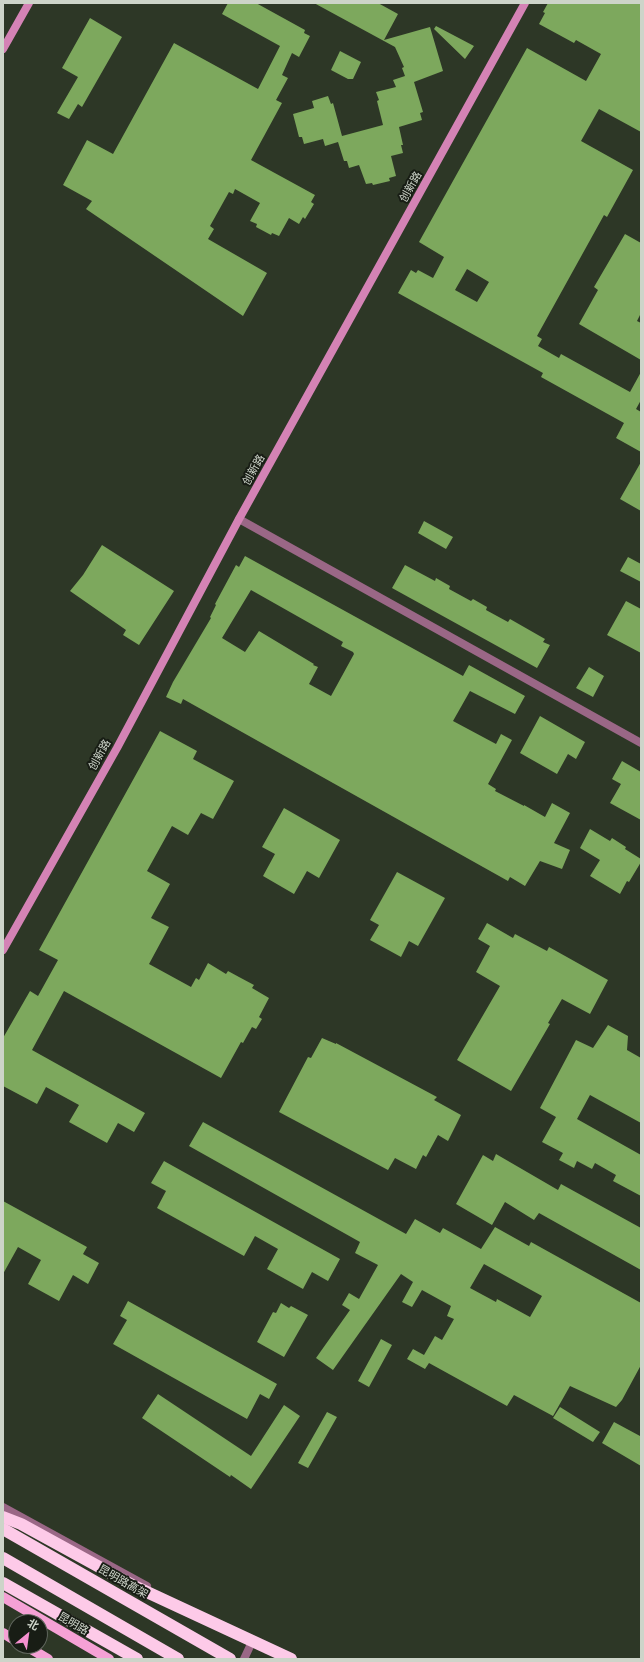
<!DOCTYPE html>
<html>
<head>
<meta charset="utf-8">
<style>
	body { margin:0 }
	#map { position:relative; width:644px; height:1662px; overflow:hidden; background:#2d3726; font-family:"PT Sans","Noto Sans SC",sans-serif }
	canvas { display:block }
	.frame { position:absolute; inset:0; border:4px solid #cdd4c9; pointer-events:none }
	.north { position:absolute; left:8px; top:1614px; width:40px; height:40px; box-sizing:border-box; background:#181d15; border:1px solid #60665d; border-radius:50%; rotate:29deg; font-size:11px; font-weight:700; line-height:16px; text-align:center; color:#cdd4c9 }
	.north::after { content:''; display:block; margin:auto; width:14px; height:18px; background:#f690d0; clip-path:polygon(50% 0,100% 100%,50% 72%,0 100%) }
</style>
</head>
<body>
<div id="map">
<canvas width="644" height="1662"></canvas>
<div class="frame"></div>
<div class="north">北</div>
</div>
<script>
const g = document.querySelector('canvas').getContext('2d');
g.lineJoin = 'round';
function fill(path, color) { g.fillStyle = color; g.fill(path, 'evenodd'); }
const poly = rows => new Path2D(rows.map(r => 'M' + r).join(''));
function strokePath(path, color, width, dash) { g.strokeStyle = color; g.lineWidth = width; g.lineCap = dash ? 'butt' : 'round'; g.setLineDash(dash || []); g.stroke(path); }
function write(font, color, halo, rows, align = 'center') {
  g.font = font + ' "PT Sans","Noto Sans SC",sans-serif'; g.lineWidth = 4; g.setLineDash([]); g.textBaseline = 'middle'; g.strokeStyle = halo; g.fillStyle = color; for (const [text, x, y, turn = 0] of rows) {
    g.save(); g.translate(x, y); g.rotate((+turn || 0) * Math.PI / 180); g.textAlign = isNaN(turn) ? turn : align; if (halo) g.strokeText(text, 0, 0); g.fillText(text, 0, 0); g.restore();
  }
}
const building = poly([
	[228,3,256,3,305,30,304,33,310,36,299,57,292,53,282,75,288,78,276,100,282,103,251,160,315,195,311,202,314,204,305,219,303,217,299,224,289,218,279,236,272,233,271,235,256,227,257,224,250,221,260,203,235,189,233,194,229,192,210,226,214,229,208,239,267,273,243,316,86,209,92,201,63,185,87,140,113,154,174,43,258,89,280,46,222,14],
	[314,3,378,3,398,14,384,40,430,27,443,71,414,82,423,112,420,113,422,120,399,127,403,145,401,145,403,153,391,156,396,176,389,178,390,181,373,185,372,183,366,184,359,165,349,168,347,161,344,161,338,142,325,146,323,139,304,144,302,137,299,137,293,114,314,108,312,101,328,96,331,104,333,103,342,136,383,125,377,101,379,100,376,92,396,87,393,80,405,76,402,68,404,67,395,47],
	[548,3,641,3,641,132,599,109,581,141,633,170,607,217,604,215,537,336,542,339,538,346,559,358,561,354,630,392,641,372,641,400,636,409,641,412,641,452,616,438,624,423,541,377,543,373,398,293,411,270,416,273,418,270,433,278,444,257,419,242,527,48,586,81,601,54,576,40,574,43,539,24,545,13,543,12],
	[467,269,489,282,477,302,455,290],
	[90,18,122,37,82,107,78,104,69,119,57,113,78,77,62,68],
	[436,26,474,46,465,59,434,29],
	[340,51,361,62,353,79,348,79,331,70],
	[625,234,641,243,641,313,637,321,641,323,641,360,579,324,598,290,594,287],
	[641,462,641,511,620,499],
	[424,521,453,537,446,549,418,533],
	[102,545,174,591,139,645,123,635,126,630,70,591,83,575],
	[245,556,463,676,469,665,525,696,515,714,470,691,453,721,496,744,501,734,512,740,488,784,496,789,495,791,524,806,524,805,545,817,552,803,570,813,554,843,570,850,562,869,540,861,525,886,510,877,508,881,183,699,181,704,166,697,173,682,211,618,210,617,216,605,215,604,236,565,239,567],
	[251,590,343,642,341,646,353,652,354,654,331,696,309,684,318,667,313,665,314,664,259,631,245,652,222,638],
	[628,557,641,564,641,582,620,571],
	[405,565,435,581,436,578,450,586,449,589,471,601,473,599,487,607,486,610,508,622,510,619,545,639,543,642,550,645,537,668,392,588],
	[626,601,641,609,641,653,607,635],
	[589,667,604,676,593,697,576,688],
	[540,716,585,742,576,759,568,754,557,774,520,753],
	[160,731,197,751,193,759,234,781,213,819,201,813,188,835,172,826,147,871,170,884,151,918,169,927,149,964,191,987,196,978,199,980,208,963,226,974,228,971,239,977,254,985,252,988,269,998,259,1017,262,1019,256,1029,252,1027,243,1043,241,1042,221,1078,64,991,32,1050,145,1113,134,1132,118,1123,107,1143,69,1122,79,1105,46,1087,37,1104,3,1086,3,1038,30,991,38,996,58,960,39,950],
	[622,761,641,772,641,820,610,803,621,784,612,779],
	[284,808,340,840,319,878,307,871,294,894,263,876,275,854,262,847],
	[590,829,610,841,612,838,626,847,625,849,641,859,641,862,629,882,627,881,620,894,590,876,600,860,580,848],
	[397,872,445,898,418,946,409,941,401,957,370,940,379,925,370,920],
	[487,923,513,938,515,934,547,951,549,947,608,980,590,1014,562,999,548,1023,550,1024,511,1091,457,1060,500,986,476,972,490,946,478,939],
	[608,1025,628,1036,627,1050,641,1058,641,1123,590,1095,577,1119,641,1155,641,1196,613,1181,616,1175,595,1163,592,1169,577,1161,574,1168,559,1160,563,1153,542,1142,556,1117,540,1108,576,1040,593,1048],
	[322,1038,336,1044,336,1043,437,1097,434,1100,461,1115,448,1141,438,1135,426,1157,423,1155,416,1169,395,1158,388,1170,279,1112,308,1057,311,1058],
	[203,1122,406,1234,415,1219,440,1233,443,1228,481,1249,495,1227,529,1246,531,1242,641,1303,641,1365,622,1400,616,1407,570,1386,553,1416,514,1395,507,1406,429,1363,425,1369,407,1359,413,1349,424,1355,435,1336,442,1340,454,1319,447,1316,451,1306,422,1290,412,1307,402,1302,413,1282,401,1274,333,1370,316,1358,350,1310,342,1305,349,1293,359,1299,378,1265,355,1253,360,1242,189,1146],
	[484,1264,542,1296,530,1317,497,1299,496,1302,470,1288],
	[496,1154,558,1190,561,1184,641,1228,641,1270,539,1213,534,1220,505,1202,492,1225,456,1204,483,1155,493,1161],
	[164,1161,340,1259,328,1281,312,1272,303,1289,267,1269,278,1249,255,1236,244,1256,157,1208,166,1191,151,1183],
	[3,1201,87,1247,83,1254,99,1263,88,1284,73,1275,59,1301,28,1284,41,1260,18,1247,3,1274],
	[128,1301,277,1384,269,1399,260,1394,247,1419,113,1344,127,1320,120,1316],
	[281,1303,289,1308,291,1306,308,1315,284,1357,257,1342,273,1312,276,1313],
	[381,1339,392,1345,369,1387,358,1381],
	[158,1394,251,1456,284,1405,300,1416,251,1489,231,1475,230,1477,142,1418],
	[560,1407,600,1432,593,1442,553,1418],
	[327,1412,337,1417,308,1468,298,1463],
	[614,1422,640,1436,641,1434,641,1466,602,1443]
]);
const street = poly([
	[239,519,641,743],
	[3,1507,147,1586],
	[244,1659,251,1644]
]);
const secondary = poly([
	[3,49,29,3],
	[3,950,117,748,239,519,525,3]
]);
const primary = poly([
	[3,1597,109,1659],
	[3,1633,16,1641],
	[26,1646,48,1659]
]);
const highway = poly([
	[3,1529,230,1659],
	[3,1558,178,1659],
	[3,1583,137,1659]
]);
const highwayBridge = poly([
	[3,1517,21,1524,134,1586,291,1659]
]);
const streetNames = [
	["创新路",411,187,-61],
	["创新路",254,470,-61],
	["创新路",100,755,-61],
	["昆明路高架",123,1582,30],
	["昆明路",73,1624,30]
];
fill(building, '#7da85d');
strokePath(street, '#9a6786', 8);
strokePath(secondary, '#d483b5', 8);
strokePath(primary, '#f5a1d5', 10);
strokePath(highway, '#fdcae8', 12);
strokePath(highwayBridge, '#fdcae8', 12);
write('11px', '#cdd4c9', '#181d15', streetNames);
</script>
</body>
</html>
